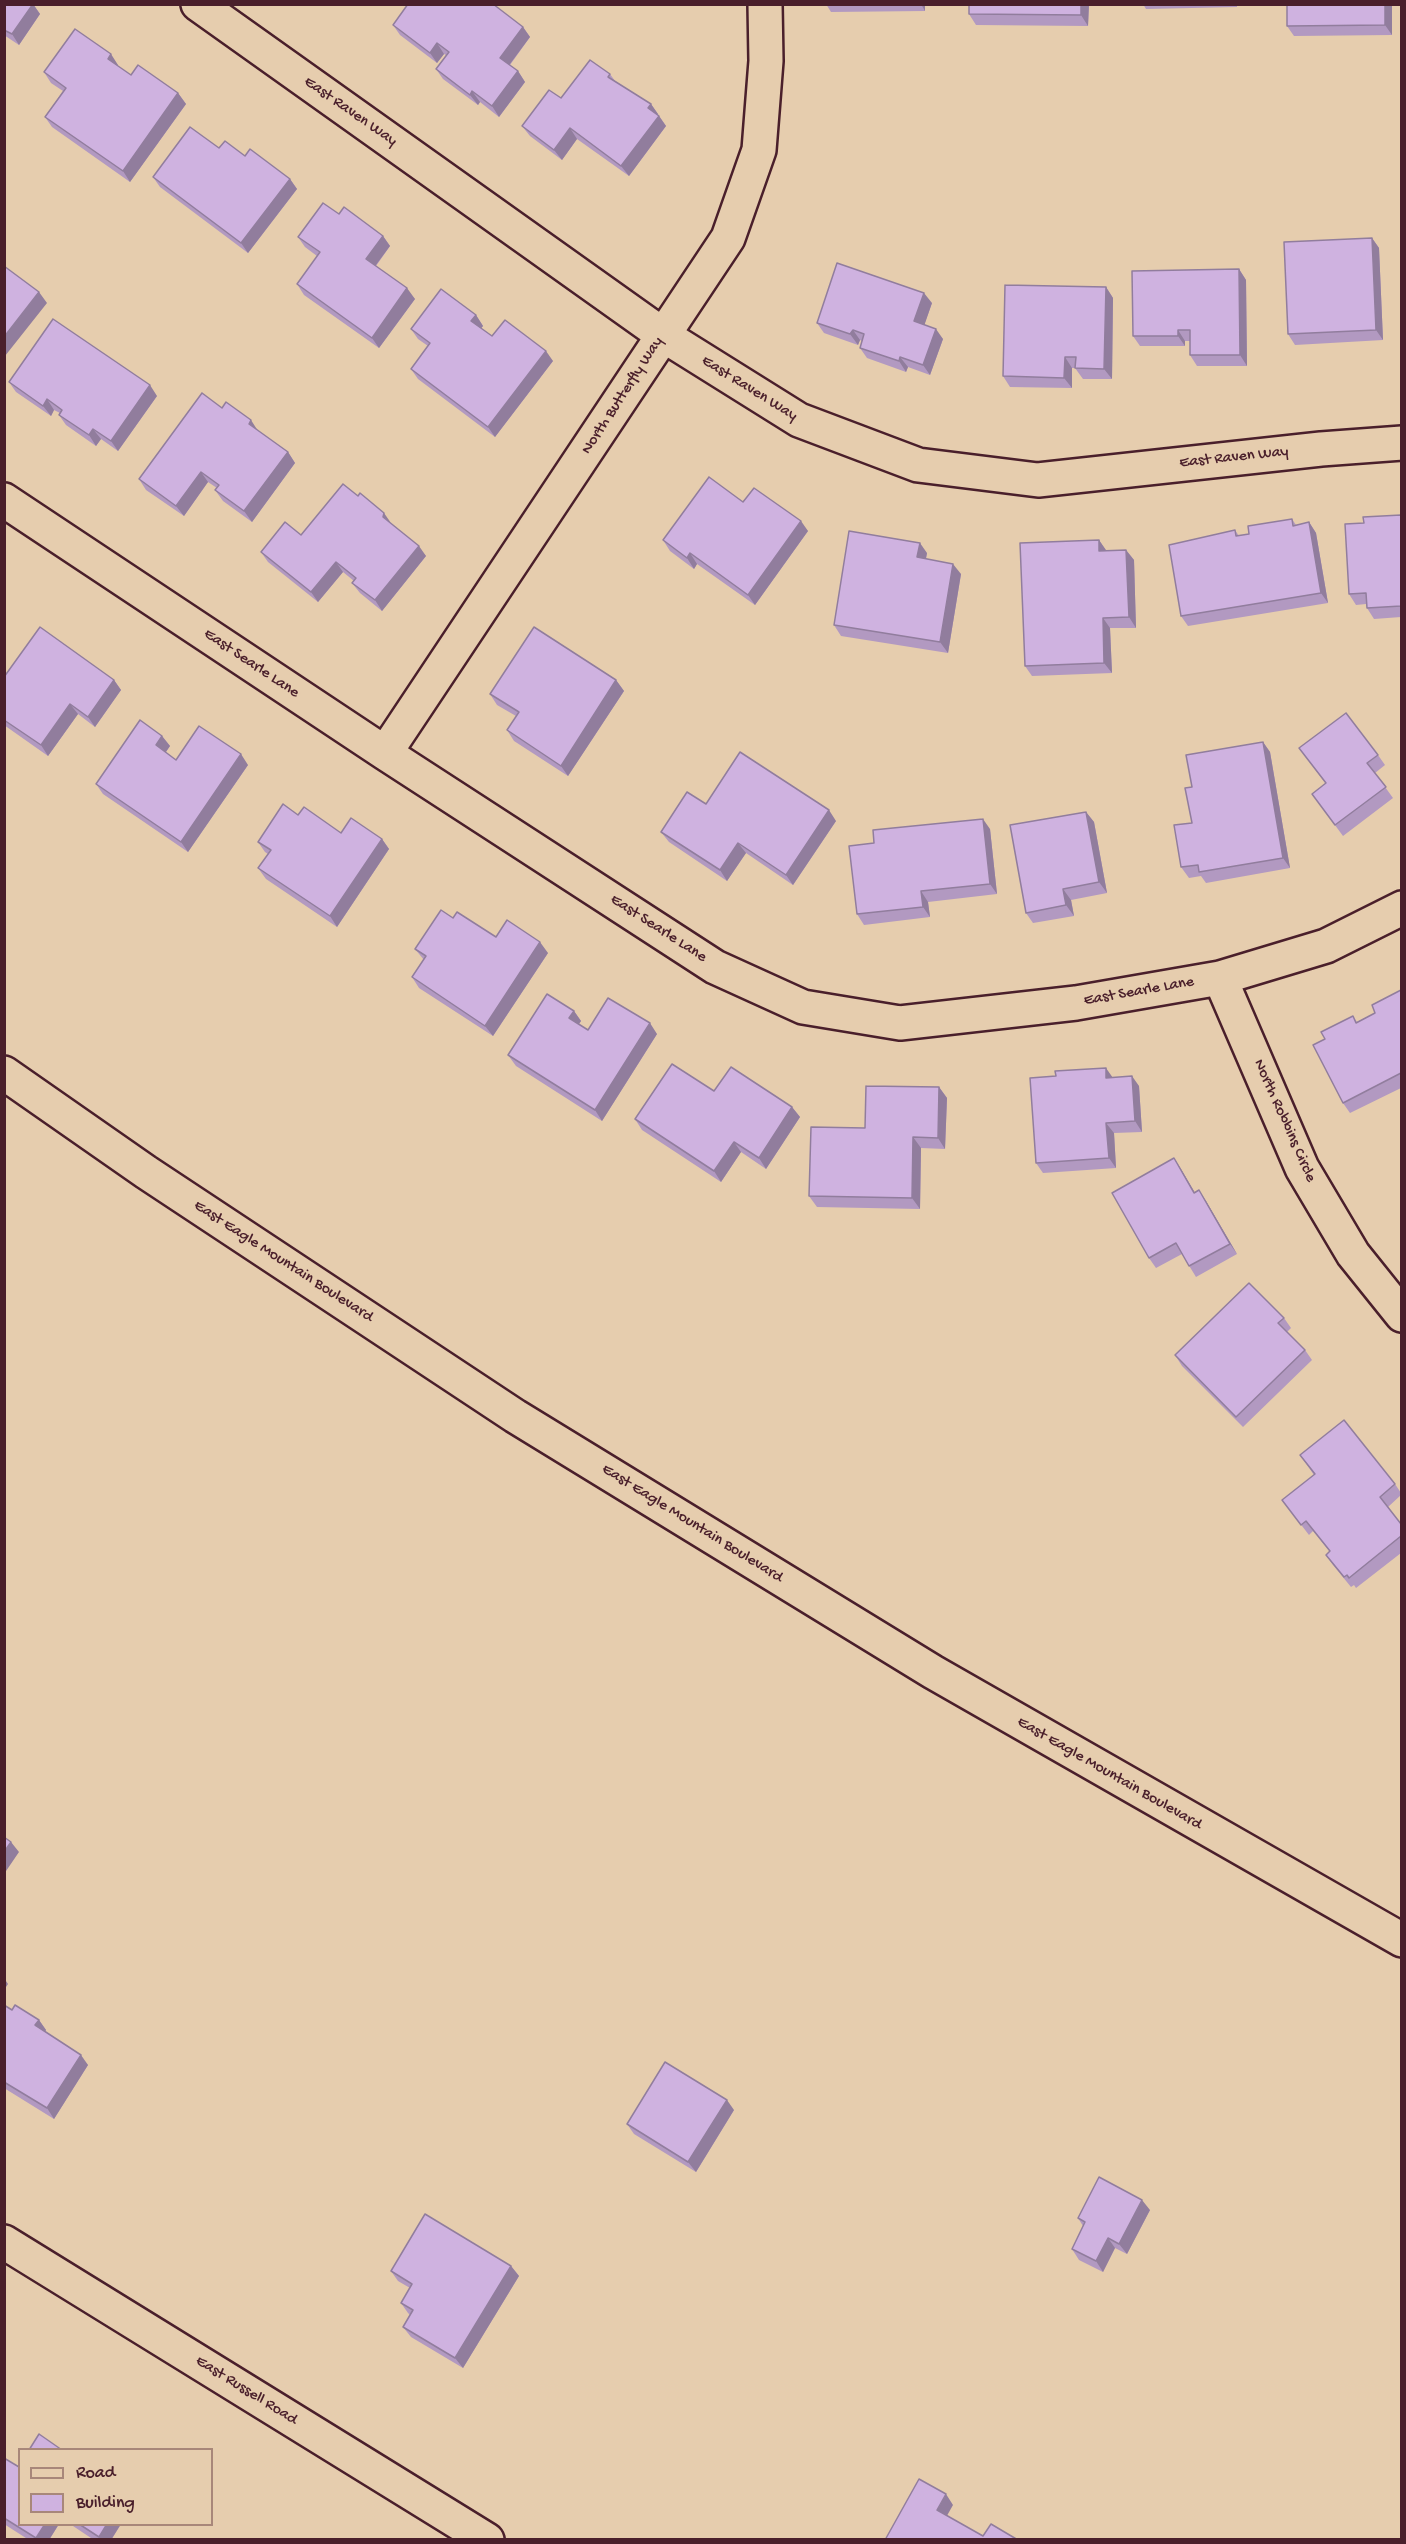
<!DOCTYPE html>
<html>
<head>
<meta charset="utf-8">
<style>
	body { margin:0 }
	#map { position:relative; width:1406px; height:2544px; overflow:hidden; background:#e6cdae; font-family:"Gochi Hand",sans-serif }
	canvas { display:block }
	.frame { position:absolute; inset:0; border:6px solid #4a1f2b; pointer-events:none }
	.legend { position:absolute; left:18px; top:2448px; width:195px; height:78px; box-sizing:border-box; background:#e6cdae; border:2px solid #a8877a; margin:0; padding:8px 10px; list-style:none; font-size:18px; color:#4a1f2b }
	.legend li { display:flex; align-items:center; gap:12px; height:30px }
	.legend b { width:30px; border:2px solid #a8877a }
</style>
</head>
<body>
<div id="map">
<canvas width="1406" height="2544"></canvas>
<div class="frame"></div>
<ul class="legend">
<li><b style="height:8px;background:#e6cdae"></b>Road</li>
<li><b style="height:16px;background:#cfb2e0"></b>Building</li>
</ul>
</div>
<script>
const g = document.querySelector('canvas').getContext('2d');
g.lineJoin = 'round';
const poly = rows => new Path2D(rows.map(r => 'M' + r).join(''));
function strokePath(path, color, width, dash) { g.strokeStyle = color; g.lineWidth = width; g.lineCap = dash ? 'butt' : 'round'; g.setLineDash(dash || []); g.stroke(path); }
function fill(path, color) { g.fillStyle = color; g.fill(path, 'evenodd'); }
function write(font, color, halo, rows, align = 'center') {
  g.font = font + ' "Gochi Hand",sans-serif'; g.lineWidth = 5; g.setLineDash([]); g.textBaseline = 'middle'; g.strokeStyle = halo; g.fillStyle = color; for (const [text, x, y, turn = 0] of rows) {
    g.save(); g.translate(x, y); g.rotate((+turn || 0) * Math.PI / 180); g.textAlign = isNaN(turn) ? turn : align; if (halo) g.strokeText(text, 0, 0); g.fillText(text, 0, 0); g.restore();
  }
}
const street = poly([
	[198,4,663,335,799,420,918,465,1038,480,1321,449,1402,443],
	[4,500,385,753,715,967,803,1007,900,1023,1076,1003,1220,978,1326,946,1402,908],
	[385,753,728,238,759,150,766,61,765,4],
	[1220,978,1302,1168,1353,1254,1402,1315],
	[4,2242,487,2540]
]);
const primary = poly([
	[4,1073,146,1172,515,1416,933,1672,1402,1940]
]);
const wall = poly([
	[4,4,33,4,40,14,19,45,4,35],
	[826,4,925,4,925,11,831,12],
	[969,4,1089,4,1088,26,976,25,969,14],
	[1143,4,1237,4,1237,7,1146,9],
	[1392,4,1392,35,1294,36,1287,26],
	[393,25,523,27,530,37,510,65,518,71,525,82,499,117,480,102,478,105,443,79,436,69,446,55,444,54,437,63,400,35],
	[118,65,117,66,131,75,178,93,186,104,130,182,52,127,45,117,63,91,51,83,44,72],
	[610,74,615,81,651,104,666,126,629,176,577,139,562,160,530,136,522,126,561,98],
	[219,148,245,156,290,179,297,189,248,253,160,187,153,177],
	[339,214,383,236,390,246,376,266,415,299,379,348,304,295,297,284,317,256,305,247,298,237],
	[1372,238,1379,248,1383,340,1295,345,1288,334],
	[1239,269,1246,280,1247,366,1197,366,1190,355,1190,341,1185,341,1185,346,1140,346,1133,336],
	[1106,287,1113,298,1112,379,1083,379,1075,368,1072,368,1072,388,1010,387,1003,376],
	[932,303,924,325,943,339,930,375,908,367,906,372,867,358,860,348,862,341,860,340,858,345,824,333,817,323],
	[476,315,483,326,481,328,492,336,553,361,495,437,418,379,411,369,428,346,418,339,411,329],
	[9,382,157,396,118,451,101,439,96,446,66,425,59,415,60,413,54,410,51,416,16,392],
	[258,431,288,452,295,463,252,522,223,501,215,490,217,488,208,482,184,516,146,490,139,479],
	[743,502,808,531,755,605,697,564,694,569,670,551,663,540],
	[1401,515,1401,617,1374,619,1367,608,1366,604,1356,605,1349,594,1364,523],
	[1292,519,1296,525,1309,522,1316,533,1328,603,1188,626,1181,616,1235,530,1239,536,1249,534],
	[391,523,426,556,382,611,360,593,352,583,354,581,343,572,318,602,268,562,261,552,301,535],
	[1099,540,1106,551,1126,550,1134,560,1136,628,1110,628,1112,673,1032,676,1025,666],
	[927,553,926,559,961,574,948,653,841,636,834,625],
	[4,677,114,680,121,690,95,727,78,714,48,756,4,725],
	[616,680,624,691,568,776,514,741,507,730,516,716,497,705,490,694],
	[162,736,170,746,166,752,176,760,248,765,188,852,103,794,96,784],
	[1263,742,1270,752,1290,868,1206,883,1201,876,1189,878,1181,867,1192,823,1192,787],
	[1299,748,1378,755,1385,765,1375,773,1393,798,1343,836,1312,794,1326,784],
	[706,804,836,821,793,885,746,853,727,881,669,842,661,832],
	[1086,812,1094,822,1107,893,1071,900,1074,916,1033,923,1026,913],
	[298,815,341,833,382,839,389,849,337,927,266,879,258,868,268,854,265,852,258,842],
	[990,829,997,894,928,902,930,917,864,925,857,914],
	[453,918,496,937,548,953,493,1036,419,988,412,977,424,960,415,949],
	[1401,990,1401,1088,1350,1113,1343,1103,1325,1039,1353,1016,1357,1022,1375,1013],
	[574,1011,581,1021,579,1024,588,1030,657,1034,602,1121,516,1066,508,1055],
	[1113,1077,1139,1086,1142,1132,1114,1133,1116,1168,1043,1173,1036,1163],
	[939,1087,947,1098,945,1149,921,1148,920,1209,817,1207,809,1196,865,1128],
	[714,1091,792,1107,800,1117,766,1169,741,1152,721,1182,642,1130,635,1119],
	[1174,1158,1181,1169,1195,1193,1206,1201,1237,1254,1196,1277,1182,1254,1156,1268,1149,1258],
	[1284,1318,1291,1328,1287,1332,1305,1350,1312,1360,1243,1427,1182,1366,1175,1355],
	[1300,1455,1395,1484,1401,1493,1401,1495,1388,1507,1401,1524,1401,1553,1356,1588,1354,1585,1351,1587,1333,1565,1326,1555,1330,1552,1313,1531,1309,1535,1282,1500,1314,1475],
	[4,2005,12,2010,39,2020,46,2030,45,2032,88,2065,54,2119,4,2088],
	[734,2110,696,2172,634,2134,627,2124],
	[1150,2210,1127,2254,1115,2248,1103,2272,1079,2260,1072,2249,1083,2226,1078,2218],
	[511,2266,519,2276,463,2368,411,2337,403,2327,410,2315,408,2313,401,2303,410,2288,398,2281,391,2271],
	[4,2458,19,2467,20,2524,59,2524,49,2540,29,2540,4,2524],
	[70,2524,121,2524,111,2540,94,2540]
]);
const shadedWall = poly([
	[33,4,40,14,19,45,12,34],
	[921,4,925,4,925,11],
	[1081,4,1089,4,1088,26,1081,15],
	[1385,4,1392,4,1392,35,1385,25],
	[523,27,530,37,507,68,500,58],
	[437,43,444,54,437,63,430,53],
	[111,54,118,65,115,69,108,59],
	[518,71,525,82,499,117,492,106],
	[472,91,480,102,478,105,470,95],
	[178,93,186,104,130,182,123,171],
	[651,104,658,114,656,118,648,108],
	[659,116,666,126,629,176,621,166],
	[570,128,577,139,562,160,554,150],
	[290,179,297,189,248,253,241,243],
	[383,236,390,246,373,269,366,259],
	[1372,238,1379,248,1383,340,1376,330],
	[1239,269,1246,280,1247,366,1240,355],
	[1106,287,1113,298,1112,379,1104,369],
	[407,288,415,299,379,348,372,338],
	[39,292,47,303,5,356,4,337],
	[924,293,932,303,922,332,914,321],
	[476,315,483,326,479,331,471,321],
	[936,329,943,339,930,375,923,365],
	[853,330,860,340,858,345,850,334],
	[1178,330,1185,341,1185,346,1178,336],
	[546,351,553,361,495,437,488,427],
	[900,357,908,367,906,372,899,361],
	[1065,357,1072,368,1072,388,1064,378],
	[150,385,157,396,118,451,111,441],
	[47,399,54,410,51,416,43,406],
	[251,420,258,431,249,424],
	[93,429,101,439,96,446,89,435],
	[288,452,295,463,252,522,244,511],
	[201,472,208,482,184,516,176,506],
	[384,513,391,523,383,517],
	[801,521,808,531,755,605,748,595],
	[1309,522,1316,533,1328,603,1321,593],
	[1099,540,1106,550,1107,562,1099,551],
	[920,543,927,553,924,568,917,557],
	[419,546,426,556,382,611,375,600],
	[1126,550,1134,560,1136,628,1129,617],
	[690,553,697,564,694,569,687,558],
	[336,562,343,572,318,602,311,592],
	[953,564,961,574,948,653,940,642],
	[1103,618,1110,628,1112,673,1104,663],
	[114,680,121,690,95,727,88,717],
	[616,680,624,691,568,776,561,766],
	[70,704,78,714,48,756,41,745],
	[162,736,170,746,163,756,156,745],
	[1263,742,1270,752,1290,868,1283,858],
	[241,754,248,765,188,852,181,842],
	[829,810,836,821,793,885,786,875],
	[1086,812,1094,822,1107,893,1099,882],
	[983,819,990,829,997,894,990,884],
	[382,839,389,849,337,927,330,916],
	[738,843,746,853,727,881,720,870],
	[1063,889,1071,900,1074,916,1066,905],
	[921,891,928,902,930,917,923,907],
	[540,942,548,953,493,1036,485,1026],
	[574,1011,581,1021,576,1028,569,1018],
	[650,1023,657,1034,602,1121,595,1110],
	[1106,1068,1113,1078,1106,1078],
	[1132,1076,1139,1086,1142,1132,1135,1121],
	[939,1087,947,1098,945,1149,938,1138],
	[792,1107,800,1117,766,1169,759,1158],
	[1106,1123,1114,1133,1116,1168,1109,1158],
	[913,1137,921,1148,920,1209,912,1198],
	[734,1142,741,1152,721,1182,714,1171],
	[1174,1158,1181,1169,1201,1203,1194,1193],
	[1199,1190,1206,1201,1237,1254,1230,1244],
	[11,1842,19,1852,4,1874,4,1852],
	[4,1978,8,1984,4,1990],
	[39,2020,46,2030,42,2036,35,2025],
	[81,2055,88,2065,54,2119,47,2108],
	[727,2100,734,2110,696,2172,688,2162],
	[1142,2200,1150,2210,1127,2254,1119,2244],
	[1108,2238,1115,2248,1103,2272,1096,2261],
	[511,2266,519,2276,463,2368,455,2358],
	[946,2494,953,2505,944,2521,937,2510],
	[45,2524,59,2524,49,2540,37,2540,36,2538],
	[107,2524,121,2524,111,2540,101,2540,99,2537]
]);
const building = poly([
	[4,4,33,4,12,34,4,30,4,4],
	[408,4,493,4,523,27,500,58,518,71,492,106,472,91,470,95,436,69,449,52,437,43,430,53,393,25,408,4],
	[969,4,1081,4,1081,15,969,14,969,4],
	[1287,4,1385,4,1385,25,1287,26,1287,4],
	[75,29,111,54,108,59,131,75,138,65,178,93,123,171,45,117,66,88,44,72,75,29],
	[590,60,610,74,608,77,651,104,648,108,659,116,621,166,570,128,554,150,522,126,549,90,561,98,590,60],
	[190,127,219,148,225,141,245,156,250,149,290,179,241,243,153,177,190,127],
	[323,203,339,214,344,207,383,236,366,259,407,288,372,338,297,284,320,252,298,237,323,203],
	[1372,238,1376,330,1288,334,1284,242,1372,238],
	[837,263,924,293,914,321,936,329,923,365,900,357,899,361,860,348,864,334,853,330,850,334,817,323,837,263],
	[4,266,39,292,4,337,4,266],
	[1239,269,1240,355,1190,355,1190,330,1178,330,1178,336,1133,336,1132,271,1239,269],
	[1005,285,1106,287,1104,369,1075,368,1076,357,1065,357,1064,378,1003,376,1005,285],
	[441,289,476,315,471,321,492,336,505,320,546,351,488,427,411,369,430,343,411,329,441,289],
	[53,319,150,385,111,441,93,429,89,435,59,415,62,410,47,399,43,406,9,382,53,319],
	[202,393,222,408,226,402,251,420,249,424,288,452,244,511,215,490,219,485,201,472,176,506,139,479,202,393],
	[709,477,743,502,754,488,801,521,748,595,690,553,687,558,663,540,709,477],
	[343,484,358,496,360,493,384,513,383,517,419,546,375,600,352,583,356,578,336,562,311,592,261,552,285,522,301,535,343,484],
	[1401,515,1401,606,1367,608,1366,593,1349,594,1345,524,1364,523,1363,517,1401,515],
	[1292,519,1293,526,1309,522,1321,593,1181,616,1169,545,1235,530,1236,536,1249,534,1248,526,1292,519],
	[849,531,920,543,917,557,953,564,940,642,834,625,849,531],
	[1099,540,1099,551,1126,550,1129,617,1103,618,1104,663,1025,666,1020,543,1099,540],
	[40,627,114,680,88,717,70,704,41,745,4,720,4,677,40,627],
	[534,627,616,680,561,766,507,730,519,712,490,694,534,627],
	[1346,713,1378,755,1367,763,1386,787,1335,825,1312,794,1326,783,1299,748,1346,713],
	[140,720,162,736,156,745,176,760,199,726,241,754,181,842,96,784,140,720],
	[1263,742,1283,858,1199,872,1198,865,1181,867,1174,825,1192,823,1185,788,1192,787,1186,755,1263,742],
	[740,752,829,810,786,875,738,843,720,870,661,832,687,792,706,804,740,752],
	[283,804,298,815,304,807,341,833,351,818,382,839,330,916,258,868,271,850,258,842,283,804],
	[1086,812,1099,882,1063,889,1066,905,1026,913,1010,825,1086,812],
	[983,819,990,884,921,891,923,907,857,914,849,846,874,843,873,830,983,819],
	[441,910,453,918,457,912,496,937,507,920,540,942,485,1026,412,977,426,956,415,949,441,910],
	[1401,990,1401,1073,1343,1103,1313,1045,1325,1039,1321,1032,1353,1016,1356,1023,1375,1013,1372,1005,1401,990],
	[547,994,574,1011,569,1018,588,1030,608,998,650,1023,595,1110,508,1055,547,994],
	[672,1064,714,1091,731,1067,792,1107,759,1158,734,1142,714,1171,635,1119,672,1064],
	[1106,1068,1106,1078,1132,1076,1135,1121,1106,1123,1109,1158,1036,1163,1030,1078,1056,1076,1055,1071,1106,1068],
	[866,1086,939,1087,938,1138,913,1137,912,1198,809,1196,811,1127,865,1128,866,1086],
	[1174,1158,1194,1193,1199,1190,1230,1244,1189,1266,1176,1243,1149,1258,1112,1193,1174,1158],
	[1249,1283,1284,1318,1278,1323,1305,1350,1236,1417,1175,1355,1249,1283],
	[1344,1420,1395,1484,1380,1497,1401,1524,1401,1536,1349,1578,1347,1575,1344,1577,1326,1555,1330,1551,1306,1521,1301,1525,1282,1500,1315,1474,1300,1455,1344,1420],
	[4,1837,11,1842,4,1852,4,1837],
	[4,2005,12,2010,15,2005,39,2020,35,2025,81,2055,47,2108,4,2082,4,2005],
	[665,2062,727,2100,688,2162,627,2124,665,2062],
	[1099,2177,1142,2200,1119,2244,1108,2238,1096,2261,1072,2249,1085,2222,1078,2218,1099,2177],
	[425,2214,511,2266,455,2358,403,2327,413,2310,401,2303,412,2284,391,2271,425,2214],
	[39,2434,62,2450,29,2450,39,2434],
	[4,2458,19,2467,20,2465,20,2524,45,2524,36,2538,4,2518,4,2458],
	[919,2479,946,2494,937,2510,983,2536,991,2524,1018,2540,885,2540,919,2479],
	[79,2524,107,2524,99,2537,79,2524]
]);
const streetNames = [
	["East Raven Way",350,112,35],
	["East Raven Way",749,389,32],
	["North Butterfly Way",623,396,-57],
	["East Raven Way",1234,458,-6],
	["East Searle Lane",251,664,34],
	["East Searle Lane",658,929,33],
	["East Searle Lane",1139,992,-10],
	["North Robbins Circle",1284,1121,66],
	["East Eagle Mountain Boulevard",283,1262,33],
	["East Eagle Mountain Boulevard",692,1524,32],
	["East Eagle Mountain Boulevard",1109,1774,30],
	["East Russell Road",246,2391,32]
];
strokePath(street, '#4a1f2b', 38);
strokePath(primary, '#4a1f2b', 38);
strokePath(street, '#e6cdae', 33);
strokePath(primary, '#e6cdae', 33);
fill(wall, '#b299c1');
fill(shadedWall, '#917d9d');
fill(building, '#cfb2e0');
strokePath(building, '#917d9d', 1.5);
write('16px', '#4a1f2b', '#e6cdae', streetNames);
</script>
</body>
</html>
